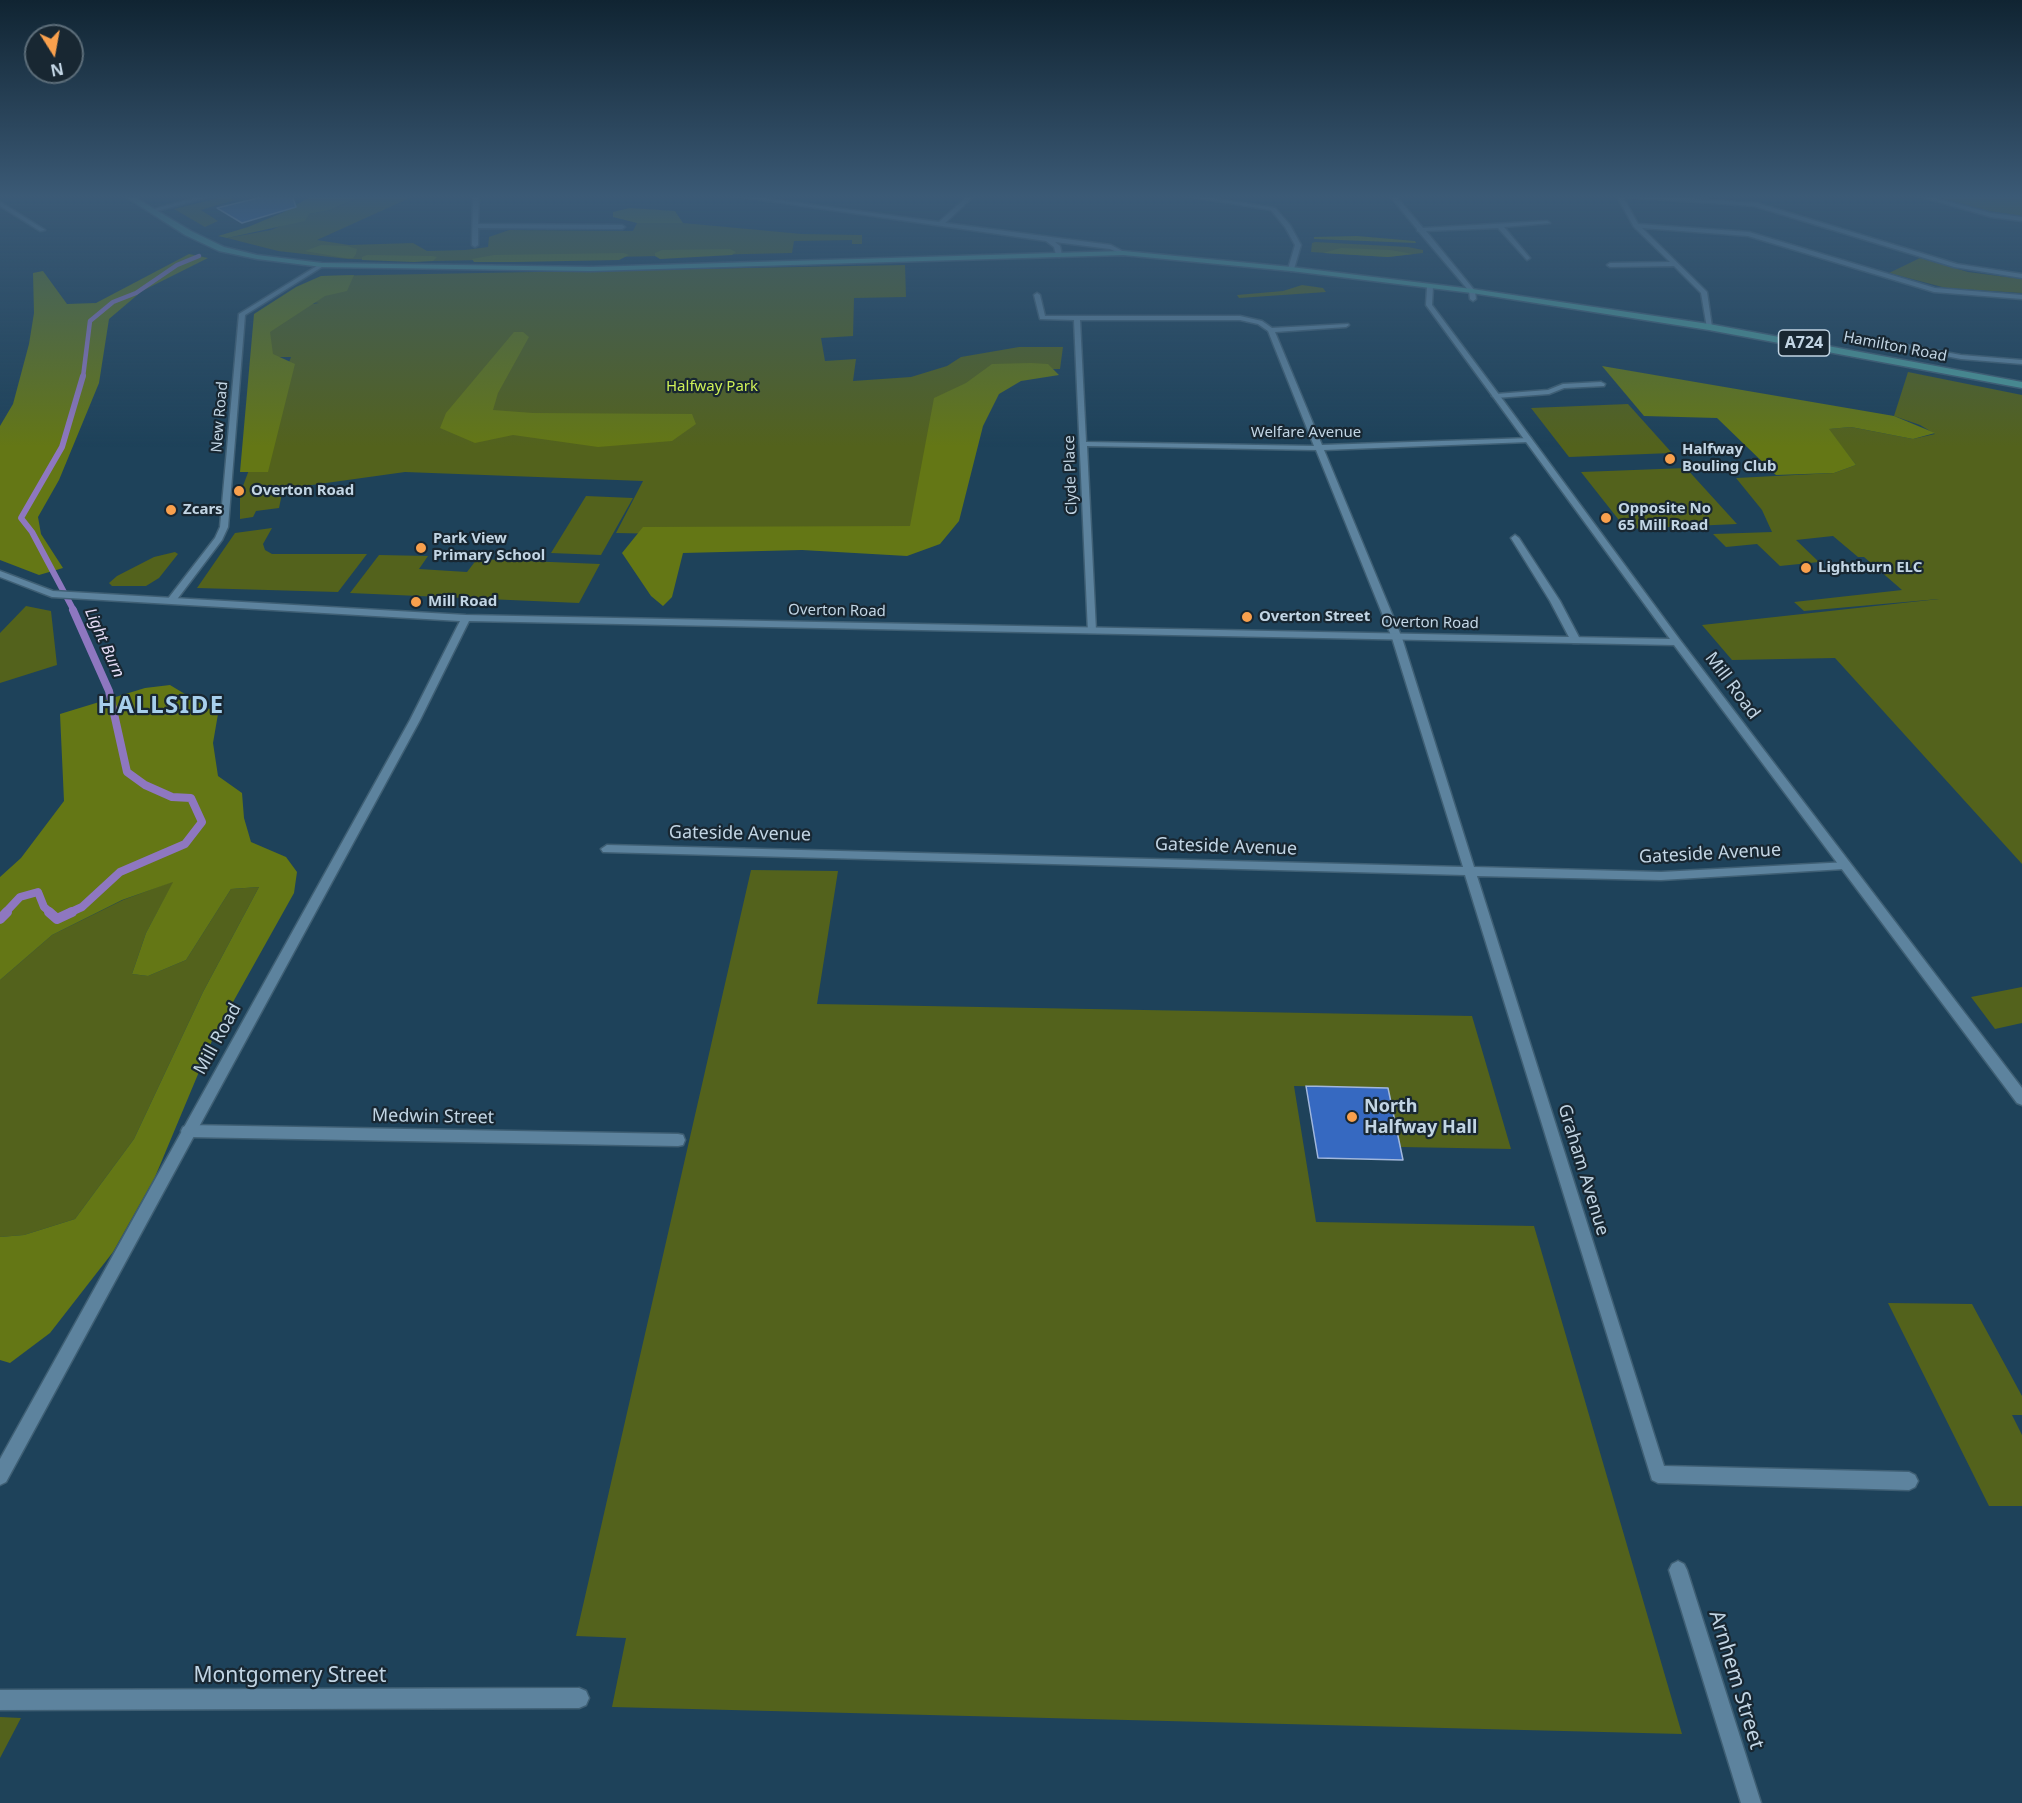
<!DOCTYPE html>
<html>
<head>
<meta charset="utf-8">
<style>
	body { margin:0 }
	#map { position:relative; width:2022px; height:1803px; overflow:hidden; background:#1e425a; font-family:"Noto Sans",sans-serif }
	canvas { display:block }
	.north { position:absolute; left:24px; top:24px; width:60px; height:60px; box-sizing:border-box; background:#182732; border:2px solid #5c6d79; border-radius:50%; rotate:169deg; font-size:16px; font-weight:700; line-height:24px; text-align:center; color:#c2d5e4 }
	.north::after { content:''; display:block; margin:auto; width:21px; height:27px; background:#f9a04d; clip-path:polygon(50% 0,100% 100%,50% 72%,0 100%) }
</style>
</head>
<body>
<div id="map">
<canvas width="2022" height="1803"></canvas>
<div class="north">N</div>
</div>
<script>
const g = document.querySelector('canvas').getContext('2d');
g.lineJoin = 'round';
function fill(path, color) { g.fillStyle = color; g.fill(path, 'evenodd'); }
const poly = rows => new Path2D(rows.map(r => 'M' + r).join(''));
function strokePath(path, color, width, dash) { g.strokeStyle = color; g.lineWidth = width; g.lineCap = dash ? 'butt' : 'round'; g.setLineDash(dash || []); g.stroke(path); }
function write(font, color, halo, rows, align = 'center') {
  g.font = font + ' "Noto Sans",sans-serif'; g.lineWidth = 4.5; g.setLineDash([]); g.textBaseline = 'middle'; g.strokeStyle = halo; g.fillStyle = color; for (const [text, x, y, turn = 0] of rows) {
    g.save(); g.translate(x, y); g.rotate((+turn || 0) * Math.PI / 180); g.textAlign = isNaN(turn) ? turn : align; if (halo) g.strokeText(text, 0, 0); g.fillText(text, 0, 0); g.restore();
  }
}
const green = poly([
	[357,195,411,195,412,197,317,240,349,245,413,243,427,251,465,250,488,247,489,237,509,230,633,231,637,223,683,223,802,234,862,235,862,244,852,244,852,240,794,241,792,253,437,261,348,259,278,251,227,238,271,230,309,214,330,210,355,199],
	[1930,195,2022,195,2022,216,1989,211],
	[226,196,235,200,201,210,218,221,205,227,174,209],
	[1315,242,1408,247,1423,250,1423,253,1388,257,1311,252,1312,243],
	[1920,258,1968,272,2022,279,2022,293,1946,288,1889,273],
	[905,265,906,297,854,298,853,336,821,338,825,361,856,359,853,381,911,377,947,366,961,357,1019,347,1063,347,1060,369,1002,370,920,539,616,533,643,481,405,472,283,489,279,508,256,511,253,517,240,519,240,494,291,357,261,357,264,331,304,305,319,303,299,301,321,276],
	[1302,285,1323,288,1326,292,1239,298,1237,295,1283,291],
	[1908,372,2022,395,2022,864,1835,658,1732,660,1702,625,1939,599,1804,611,1794,602,1902,590,1864,557,1858,557,1833,536,1796,540,1819,562,1780,566,1757,544,1726,547,1713,534,1772,532,1762,510,1736,478,1834,473,1856,465,1828,429,1851,427,1913,439,1935,434,1920,425,1894,416],
	[1628,404,1672,453,1569,457,1531,408],
	[1686,468,1737,524,1626,529,1581,472],
	[586,496,633,498,601,555,551,553],
	[272,528,263,544,265,550,272,554,367,554,338,592,197,588,235,533],
	[175,552,178,554,159,578,146,586,112,586,109,583,117,576,154,557],
	[379,555,428,556,419,569,467,572,477,559,600,564,579,603,350,593],
	[26,606,51,611,57,665,0,683,0,633],
	[751,870,838,871,817,1004,1472,1016,1511,1149,1401,1147,1387,1088,1294,1086,1316,1222,1534,1226,1682,1734,612,1707,626,1638,576,1636],
	[174,881,146,933,132,974,148,976,186,960,231,889,259,887,203,992,134,1139,75,1219,24,1235,0,1237,0,980,52,935,123,900],
	[2022,987,2022,1023,1995,1029,1971,997],
	[1888,1303,1972,1304,2022,1396,2022,1415,2012,1415,2022,1435,2022,1506,1989,1506],
	[0,1717,21,1718,0,1758]
]);
const forest = poly([
	[313,195,357,195,355,199,330,210,309,214,305,221,227,238,218,236,248,227,284,212],
	[630,208,675,211,683,223,637,223,613,217,613,212],
	[1357,236,1415,241,1416,243,1314,239,1314,237],
	[321,245,347,246,357,249,356,254,353,258,345,258,305,251],
	[1341,248,1390,250,1413,254,1388,257,1323,253],
	[730,249,736,252,732,255,660,259,655,256,655,253,662,250],
	[624,253,629,255,619,260,515,262,474,262,472,259,494,255],
	[189,254,208,258,142,291,109,319,99,383,59,480,38,517,41,534,63,568,39,575,0,560,0,426,13,404,29,344,34,313,33,273,43,271,67,304,96,303],
	[367,255,432,256,437,257,433,261,414,262,362,260,362,257],
	[354,275,347,291,325,296,270,332,273,354,295,364,268,472,240,472,254,314,296,287,321,276],
	[514,332,523,332,529,337,498,393,493,410,533,413,692,414,696,424,672,441,598,447,513,435,475,443,440,428,446,413],
	[1031,363,1048,364,1059,375,1021,381,999,394,983,426,959,521,940,544,907,556,802,550,683,553,672,597,663,606,651,596,622,553,643,527,910,526,934,398,966,383,992,364],
	[1602,366,1894,416,1935,433,1913,439,1851,427,1829,429,1856,465,1834,473,1776,475,1717,418,1644,416],
	[170,685,218,714,213,743,218,776,242,793,244,818,251,842,286,857,297,872,294,893,214,1036,155,1177,113,1252,50,1333,10,1363,0,1360,0,1237,24,1235,75,1219,134,1139,203,992,259,887,231,889,186,960,148,976,132,974,146,933,173,882,122,900,52,935,0,980,0,877,21,858,64,801,60,714,145,688]
]);
const streamFar3 = poly([
	[83,377,90,321,113,302,136,293,177,265,199,256]
]);
const streamFar2 = poly([
	[74,611,32,532,21,518,62,447,83,376]
]);
const streamFar1 = poly([
	[5,913,20,897,38,892,44,907,51,913],
	[69,913,82,907,120,872,185,844,202,822,191,798,172,797,145,785,127,772,109,691,73,610]
]);
const stream = poly([
	[49,912,57,919,72,912],
	[0,919,7,912]
]);
const building = poly([
	[270,195,292,195,296,207,242,223,217,208,270,195],
	[1306,1086,1388,1088,1403,1160,1318,1158,1306,1086]
]);
const minor = poly([
	[207,195,216,195,153,212,150,210,207,195],
	[473,195,479,195,478,224,622,225,625,227,622,229,478,228,478,245,475,247,472,245,473,195],
	[727,195,740,195,939,222,969,195,975,195,945,223,1111,245,1126,253,1123,255,1110,249,1055,242,1060,246,1062,255,1059,257,1056,255,1054,247,1046,241,727,195],
	[1180,195,1192,195,1275,208,1290,225,1301,245,1294,269,1291,271,1288,269,1295,245,1285,227,1271,210,1180,195],
	[1389,195,1395,195,1423,228,1547,221,1550,223,1504,227,1530,258,1527,260,1498,228,1426,231,1475,291,1476,299,1473,301,1470,299,1469,291,1419,232,1417,231,1417,229,1389,195],
	[1616,195,1641,195,1757,203,1957,264,2022,274,2022,278,1954,267,1754,206,1623,197,1638,224,1749,232,1935,288,2022,295,2022,299,1934,292,1748,236,1642,228,1707,292,1712,327,1707,328,1701,293,1674,266,1610,267,1607,265,1610,263,1670,262,1634,227,1616,195],
	[1915,195,1923,195,1991,213,2022,217,2022,221,1991,217,1915,195],
	[0,202,2,203,45,230,40,231,0,206,0,202],
	[320,264,325,265,245,315,228,527,222,540,175,602,169,602,167,600,215,538,220,527,239,314,320,264],
	[1037,293,1040,295,1045,316,1240,316,1262,321,1272,328,1348,324,1349,325,1346,327,1275,332,1322,445,1531,438,1531,442,1528,442,1324,450,1402,638,1474,867,1661,872,1848,862,1850,865,1848,868,1844,869,1661,880,1477,876,1664,1466,1909,1472,1915,1475,1918,1481,1915,1487,1909,1490,1658,1483,1652,1480,1465,875,603,852,601,849,607,845,1463,867,1392,638,1316,450,1087,446,1096,631,1094,633,1088,633,1074,320,1040,319,1034,295,1037,293],
	[1080,320,1240,320,1258,324,1268,331,1314,446,1086,442,1080,320],
	[1896,343,1961,355,2022,360,2022,364,1961,359,1894,346,1892,345,1896,343],
	[1601,382,1605,384,1604,386,1564,388,1549,394,1496,398,1492,396,1496,394,1548,390,1563,384,1601,382],
	[1515,535,1519,538,1560,601,1581,641,1579,643,1573,643,1571,641,1550,601,1511,538,1515,535],
	[188,1125,678,1134,683,1135,685,1140,683,1145,678,1146,188,1137,183,1135,181,1131,183,1127,188,1125],
	[1678,1561,1684,1564,1687,1570,1761,1803,1741,1803,1669,1570,1672,1564,1678,1561],
	[579,1688,586,1691,589,1698,586,1705,579,1708,0,1710,0,1690,579,1688]
]);
const tertiary = poly([
	[1430,285,1433,287,1432,305,1500,396,1680,640,2022,1088,2022,1105,2017,1103,1674,645,469,621,420,720,6,1482,0,1485,0,1459,410,720,460,621,52,597,0,577,0,571,53,591,466,615,1670,639,1426,305,1427,287,1430,285]
]);
const primary = poly([
	[123,195,131,195,191,231,224,247,257,255,322,263,591,267,1123,251,1291,267,1472,289,1709,324,2022,382,2022,388,1709,330,1472,293,1291,271,1123,255,591,271,322,267,257,259,219,251,185,235,123,195]
]);
const markers = [
	[1670,459,6,"#f9a04d"],
	[239,491,6,"#f9a04d"],
	[171,510,6,"#f9a04d"],
	[1606,518,6,"#f9a04d"],
	[421,548,6,"#f9a04d"],
	[1806,568,6,"#f9a04d"],
	[416,602,6,"#f9a04d"],
	[1247,617,6,"#f9a04d"],
	[1352,1117,6,"#f9a04d"]
];
const farStreetnames = [
	["Hamilton Road",1895,347,11],
	["New Road",220,417,-85],
	["Welfare Avenue",1306,433],
	["Clyde Place",1071,475,-92],
	["Overton Road",837,611,1],
	["Overton Road",1430,623,1]
];
const farParknames = [
	["Halfway Park",712,387]
];
const farPoinames = [
	["Halfway",1682,450],
	["Bouling Club",1682,467],
	["Overton Road",251,491],
	["Opposite No",1618,509],
	["65 Mill Road",1618,526],
	["Zcars",183,510],
	["Park View",433,539],
	["Primary School",433,556],
	["Lightburn ELC",1818,568],
	["Mill Road",428,602],
	["Overton Street",1259,617]
];
const shields = [
	[1804,343,51]
];
const shieldNames = [
	["A724",1804,343]
];
const farWaternames = [
	["Light Burn",104,643,66]
];
const streetNames = [
	["Mill Road",1732,686,53],
	["Gateside Avenue",740,834,1],
	["Gateside Avenue",1226,847,2],
	["Gateside Avenue",1710,854,-3],
	["Mill Road",218,1039,-61],
	["Medwin Street",433,1117,1],
	["Graham Avenue",1583,1170,73]
];
const poiNames = [
	["North",1364,1107],
	["Halfway Hall",1364,1128]
];
const nearStreetnames = [
	["Montgomery Street",290,1676],
	["Arnhem Street",1736,1680,73]
];
const districtNames = [
	["HALLSIDE",161,706]
];
fill(green, '#53621c');
fill(forest, '#647715');
strokePath(streamFar3, '#8e77c0', 4.5);
strokePath(streamFar2, '#8e77c0', 6);
strokePath(streamFar1, '#8e77c0', 8);
strokePath(stream, '#8e77c0', 10);
fill(building, '#3669c1');
strokePath(building, '#a1b7dd', 1.5);
strokePath(minor, '#3f5f74', 3);
strokePath(tertiary, '#3f5f74', 3);
strokePath(primary, '#3f5f74', 3);
fill(minor, '#5d839e');
fill(tertiary, '#5d839e');
fill(primary, '#4b9899');
const sky = g.createLinearGradient(0, 0, 0, 447);
sky.addColorStop(0, '#102432');
sky.addColorStop(0.44, '#3b5a76');
sky.addColorStop(1, '#3b5a7600');
g.fillStyle = sky;
g.fillRect(0, 0, 2022, 447);
for (const [x, y, r, color] of markers) { const dot = new Path2D(); dot.arc(x, y, r, 0, 2 * Math.PI); g.fillStyle = color; g.fill(dot); strokePath(dot, '#182732', 2); }
write('15px', '#c2d5e4', '#182732', farStreetnames);
write('15px', '#cef057', '#182732', farParknames);
write('bold 15px', '#c2d5e4', '#182732', farPoinames, 'left');
for (const [x, y, w] of shields) { const box = new Path2D(); box.roundRect(x - w / 2, y - 13, w, 26, 4.5); g.fillStyle = '#182732'; g.fill(box); strokePath(box, '#c2d5e4', 1.5); }
write('bold 16px', '#c2d5e4', null, shieldNames);
write('italic 16px', '#e5dcf6', '#182732', farWaternames);
write('18px', '#c2d5e4', '#182732', streetNames);
write('bold 18px', '#c2d5e4', '#182732', poiNames, 'left');
write('21px', '#c2d5e4', '#182732', nearStreetnames);
g.letterSpacing = '1.5px';
write('bold 24px', '#a7cfec', '#182732', districtNames);
g.letterSpacing = '0px';
</script>
</body>
</html>
